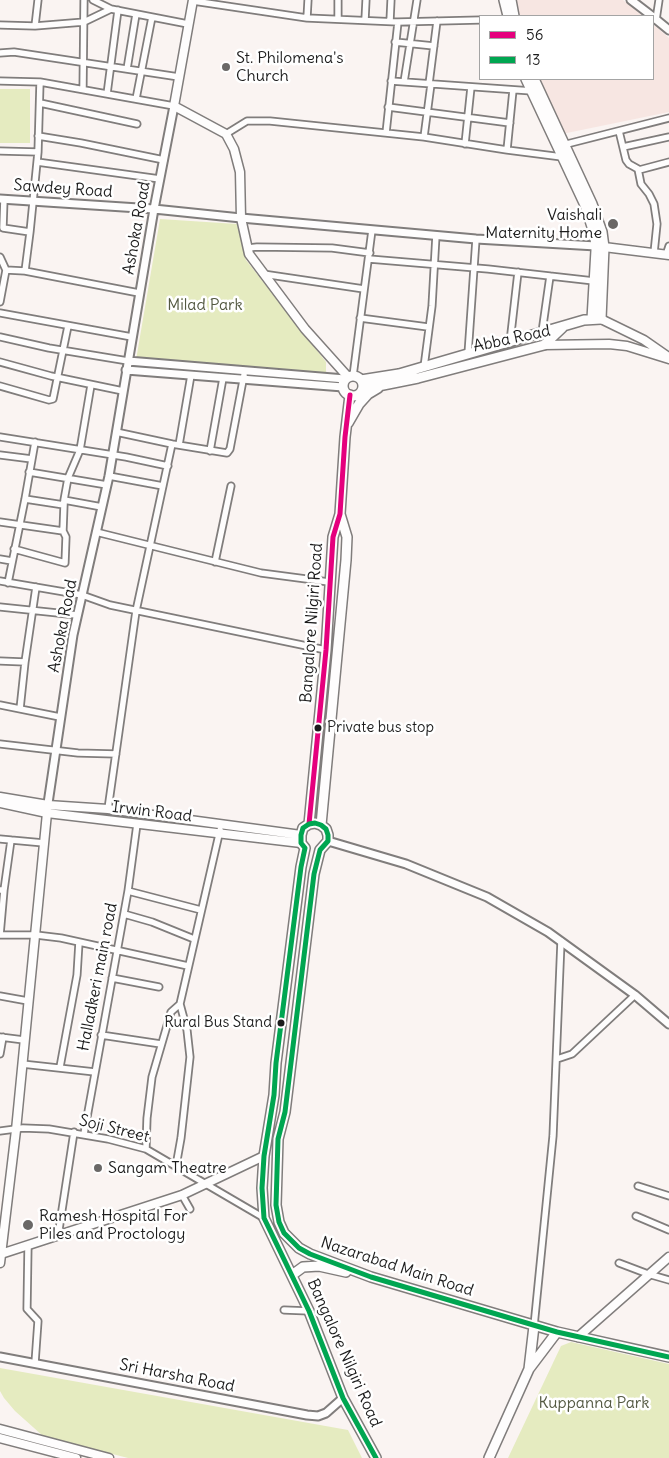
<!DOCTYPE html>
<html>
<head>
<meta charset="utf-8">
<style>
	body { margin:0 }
	#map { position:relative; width:669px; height:1458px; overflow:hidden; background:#faf4f2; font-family:Delius,sans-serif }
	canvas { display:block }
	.legend { position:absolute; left:479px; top:15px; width:175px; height:65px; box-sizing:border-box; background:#fff; border:1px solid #a4a4a4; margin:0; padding:6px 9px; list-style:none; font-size:15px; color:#1c1c1c }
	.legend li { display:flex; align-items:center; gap:10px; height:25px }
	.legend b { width:25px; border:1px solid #a4a4a4 }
</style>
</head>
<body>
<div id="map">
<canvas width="669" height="1458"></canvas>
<ul class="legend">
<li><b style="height:6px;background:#e5007d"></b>56</li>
<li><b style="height:6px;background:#00a651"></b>13</li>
</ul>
</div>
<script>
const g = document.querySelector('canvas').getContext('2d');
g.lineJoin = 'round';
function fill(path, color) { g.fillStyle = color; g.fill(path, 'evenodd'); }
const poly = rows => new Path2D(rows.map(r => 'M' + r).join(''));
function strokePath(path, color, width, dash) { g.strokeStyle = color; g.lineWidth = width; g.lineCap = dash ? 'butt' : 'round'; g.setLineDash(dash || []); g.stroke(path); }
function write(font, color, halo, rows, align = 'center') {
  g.font = font + ' Delius,sans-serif'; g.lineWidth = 5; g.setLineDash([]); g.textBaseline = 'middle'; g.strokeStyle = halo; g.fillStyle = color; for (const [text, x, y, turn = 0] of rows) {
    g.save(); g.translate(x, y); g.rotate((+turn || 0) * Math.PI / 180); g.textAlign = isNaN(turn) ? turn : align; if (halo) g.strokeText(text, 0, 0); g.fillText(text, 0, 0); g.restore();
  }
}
const built = poly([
	[514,0,623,0,643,16,518,16],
	[653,24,669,38,669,112,562,134,538,79,653,79]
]);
const green = poly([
	[0,89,30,89,30,143,0,143],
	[160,219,237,224,246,260,326,362,326,375,136,360],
	[571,1342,669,1364,669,1458,508,1458,561,1346],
	[0,1368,348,1430,362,1458,128,1458,43,1436,15,1411,4,1398,0,1391]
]);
const minor = poly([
	[93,0,111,9,188,24],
	[193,1,307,18,398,22,480,20],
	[307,18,308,0],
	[338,19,338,0],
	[365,20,366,0],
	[656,20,659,0],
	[390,21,391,0],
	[0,25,35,26,84,22,111,9],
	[35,26,38,0],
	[395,42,434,46],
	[0,53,14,52,179,77],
	[127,69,136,14],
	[0,81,40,82,174,106],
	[391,81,532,91],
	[404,82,417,0],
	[429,84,437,21],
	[83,89,84,0],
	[107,94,118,10],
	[136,99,152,17],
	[40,103,137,124],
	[388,107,510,123],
	[619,131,626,160,629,164,638,169,641,184,649,194,654,204,657,224,654,253],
	[386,133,398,22],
	[226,134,247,121,270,121,424,137,507,150,562,157],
	[38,136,81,143,164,160],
	[424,137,431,84],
	[465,144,471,87],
	[563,145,669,118],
	[623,147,669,137],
	[507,150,513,90],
	[0,151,38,152],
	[37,162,160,179],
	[639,170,669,162],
	[4,199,3,228,30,232],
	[248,248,257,247,332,248,370,253],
	[666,255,669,246],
	[0,257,6,270,0,302],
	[369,259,488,269,594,281],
	[6,270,25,271,139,293],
	[25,271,30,232,38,152,40,82],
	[263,274,364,289],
	[0,313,132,337],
	[360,318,428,327],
	[542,332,550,276],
	[0,337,49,348,128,361],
	[510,342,518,272],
	[468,354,476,239],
	[0,362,51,376,123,391],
	[424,367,432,306,436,235],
	[353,376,372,230],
	[0,386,49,400,53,399,68,326],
	[116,432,172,444,227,453,230,449,244,375],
	[0,437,126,457,168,466],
	[179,445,191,375],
	[210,451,223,378],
	[0,455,32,459],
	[29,472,107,485],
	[109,476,163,486],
	[25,499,64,505,64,500,102,507],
	[64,500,68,478,80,450,91,385],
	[0,522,63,531,66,537,65,563,14,549],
	[63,531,64,505],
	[96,532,261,573,329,582],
	[0,559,12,561],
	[215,562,231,486],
	[0,581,82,595,110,605,326,650],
	[8,583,25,499,35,442],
	[0,607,77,615],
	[0,661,25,662],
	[0,705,60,717],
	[20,709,25,662,36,587],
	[0,744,78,753,116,754],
	[108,809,136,611,172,444],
	[0,839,44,843],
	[0,890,4,890,0,935],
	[4,890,11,840],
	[128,891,201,910],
	[124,914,152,922,194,939],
	[0,935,36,935,61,938,188,966],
	[112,978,159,987],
	[0,996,28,1001],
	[101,1035,161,1044],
	[0,1037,24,1040],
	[0,1054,3,1037],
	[557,1059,572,1054,635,995],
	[22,1064,95,1072],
	[60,1067,77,975,79,942],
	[0,1131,23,1128,49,1129,108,1139,146,1149,264,1218],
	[84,1134,128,891,137,824],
	[146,1149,147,1118,152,1077,171,1012,180,1004],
	[176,1166,181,1138,190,1057,187,1030,180,1004,220,830],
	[638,1186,669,1196],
	[182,1195,190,1209],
	[636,1216,669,1230],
	[58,1236,74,1132],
	[28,1247,27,1309,38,1321,35,1363],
	[619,1263,648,1274,669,1280],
	[284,1310,309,1311],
	[534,1326,553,1136,561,941]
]);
const tertiary = poly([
	[631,0,652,16],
	[653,17,669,30],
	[0,199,154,209,241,218,476,239,596,246],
	[128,361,345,379],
	[126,370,343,387],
	[47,810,73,635,109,476,154,209,174,106],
	[328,841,406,864,487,897,548,932,635,995,669,1024],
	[0,1357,307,1415,318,1416,326,1413,343,1398]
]);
const secondary = poly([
	[193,0,174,106,226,134,234,149,240,172,241,218,249,254,305,329,348,377],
	[604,247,669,255],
	[601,319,644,340,667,356],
	[544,345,609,344,627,346,669,359],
	[0,797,48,805,108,809,301,835],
	[0,803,47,813,301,843],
	[1,1254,182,1195,264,1156],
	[0,1263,16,1130,47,813],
	[578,1337,669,1257],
	[0,1429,109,1458],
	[0,1438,76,1458]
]);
const primary = poly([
	[504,0,508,16],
	[511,0,514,16],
	[526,79,585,205,595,236,596,250,592,319],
	'343 386a10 10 0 1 1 20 0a10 10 0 1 1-20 0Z',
	[361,380,399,374,584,320,601,319,604,247,602,232,592,204,534,79],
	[363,389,418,378,544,345,562,328],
	[348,423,359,404,368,394,378,388],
	[309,824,326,650,333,537,340,514,345,437,350,395],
	[321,825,346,560,347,537,340,514],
	[292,1275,303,1267,319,1266,346,1272],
	[529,1369,534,1326],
	[376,1458,343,1398,309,1311,264,1218,262,1188,264,1156,274,1095,276,1063,301,867,305,848,301,843,301,835,303,828,309,824,315,823,321,825,326,829,328,835,328,841,320,850,314,874,285,1112,278,1139,276,1205,279,1222,284,1233,299,1248,310,1254,371,1277,557,1332,669,1357],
	[489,1458,529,1369,557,1332]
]);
const bus1 = poly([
	[309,824,326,650,333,537,340,514,345,437,350,395]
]);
const bus2 = poly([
	[376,1458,343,1398,309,1311,264,1218,262,1188,264,1156,274,1095,276,1063,301,867,305,848,301,843,301,835,303,828,309,824,315,823,321,825,326,829,328,835,328,841,320,850,314,874,285,1112,278,1139,276,1205,279,1222,284,1233,299,1248,310,1254,371,1277,557,1332,669,1357]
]);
const markers = [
	[226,67,5,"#6a6867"],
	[613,224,6,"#6a6867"],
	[318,728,4.5,"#1c1c1c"],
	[281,1023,4.5,"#1c1c1c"],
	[98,1168,5,"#6a6867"],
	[28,1225,6,"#6a6867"]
];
const busNames = [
	["Private bus stop",327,728],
	["Rural Bus Stand",272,1023,"right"]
];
const poiNames = [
	["St. Philomena's",236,58],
	["Church",236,76],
	["Vaishali",602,215,"right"],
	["Maternity Home",602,233,"right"],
	["Sangam Theatre",108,1168],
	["Ramesh Hospital For",39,1216],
	["Piles and Proctology",39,1234]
];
const streetNames = [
	["Sawdey Road",63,189,4],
	["Ashoka Road",137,228,-80],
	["Abba Road",512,339,-12],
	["Bangalore Nilgiri Road",312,623,-86],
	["Ashoka Road",63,626,-79],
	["Irwin Road",152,812,7],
	["Halladkeri main road",98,977,-79],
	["Soji Street",114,1129,14],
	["Nazarabad Main Road",397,1267,18],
	["Bangalore Nilgiri Road",344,1353,66],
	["Sri Harsha Road",177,1376,11]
];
const parkNames = [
	["Milad Park",205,305],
	["Kuppanna Park",594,1403]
];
fill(built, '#f7e6e2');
fill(green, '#e5ebc0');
strokePath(minor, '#807d7c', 9);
strokePath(tertiary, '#807d7c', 11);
strokePath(secondary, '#807d7c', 11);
strokePath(primary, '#807d7c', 12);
strokePath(minor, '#fefdfd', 5.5);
strokePath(tertiary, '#fefdfd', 7);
strokePath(secondary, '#fefdfd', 8);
strokePath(primary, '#fefdfd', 9);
strokePath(bus1, '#e5007d', 5);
strokePath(bus2, '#00a651', 5);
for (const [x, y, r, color] of markers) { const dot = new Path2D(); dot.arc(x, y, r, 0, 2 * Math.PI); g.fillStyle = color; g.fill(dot); strokePath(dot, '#fff', 2); }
write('15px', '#1c1c1c', '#fff', busNames, 'left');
write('16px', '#1c1c1c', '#fff', poiNames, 'left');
write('16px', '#1c1c1c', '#fff', streetNames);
write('16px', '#535841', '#fff', parkNames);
</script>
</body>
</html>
